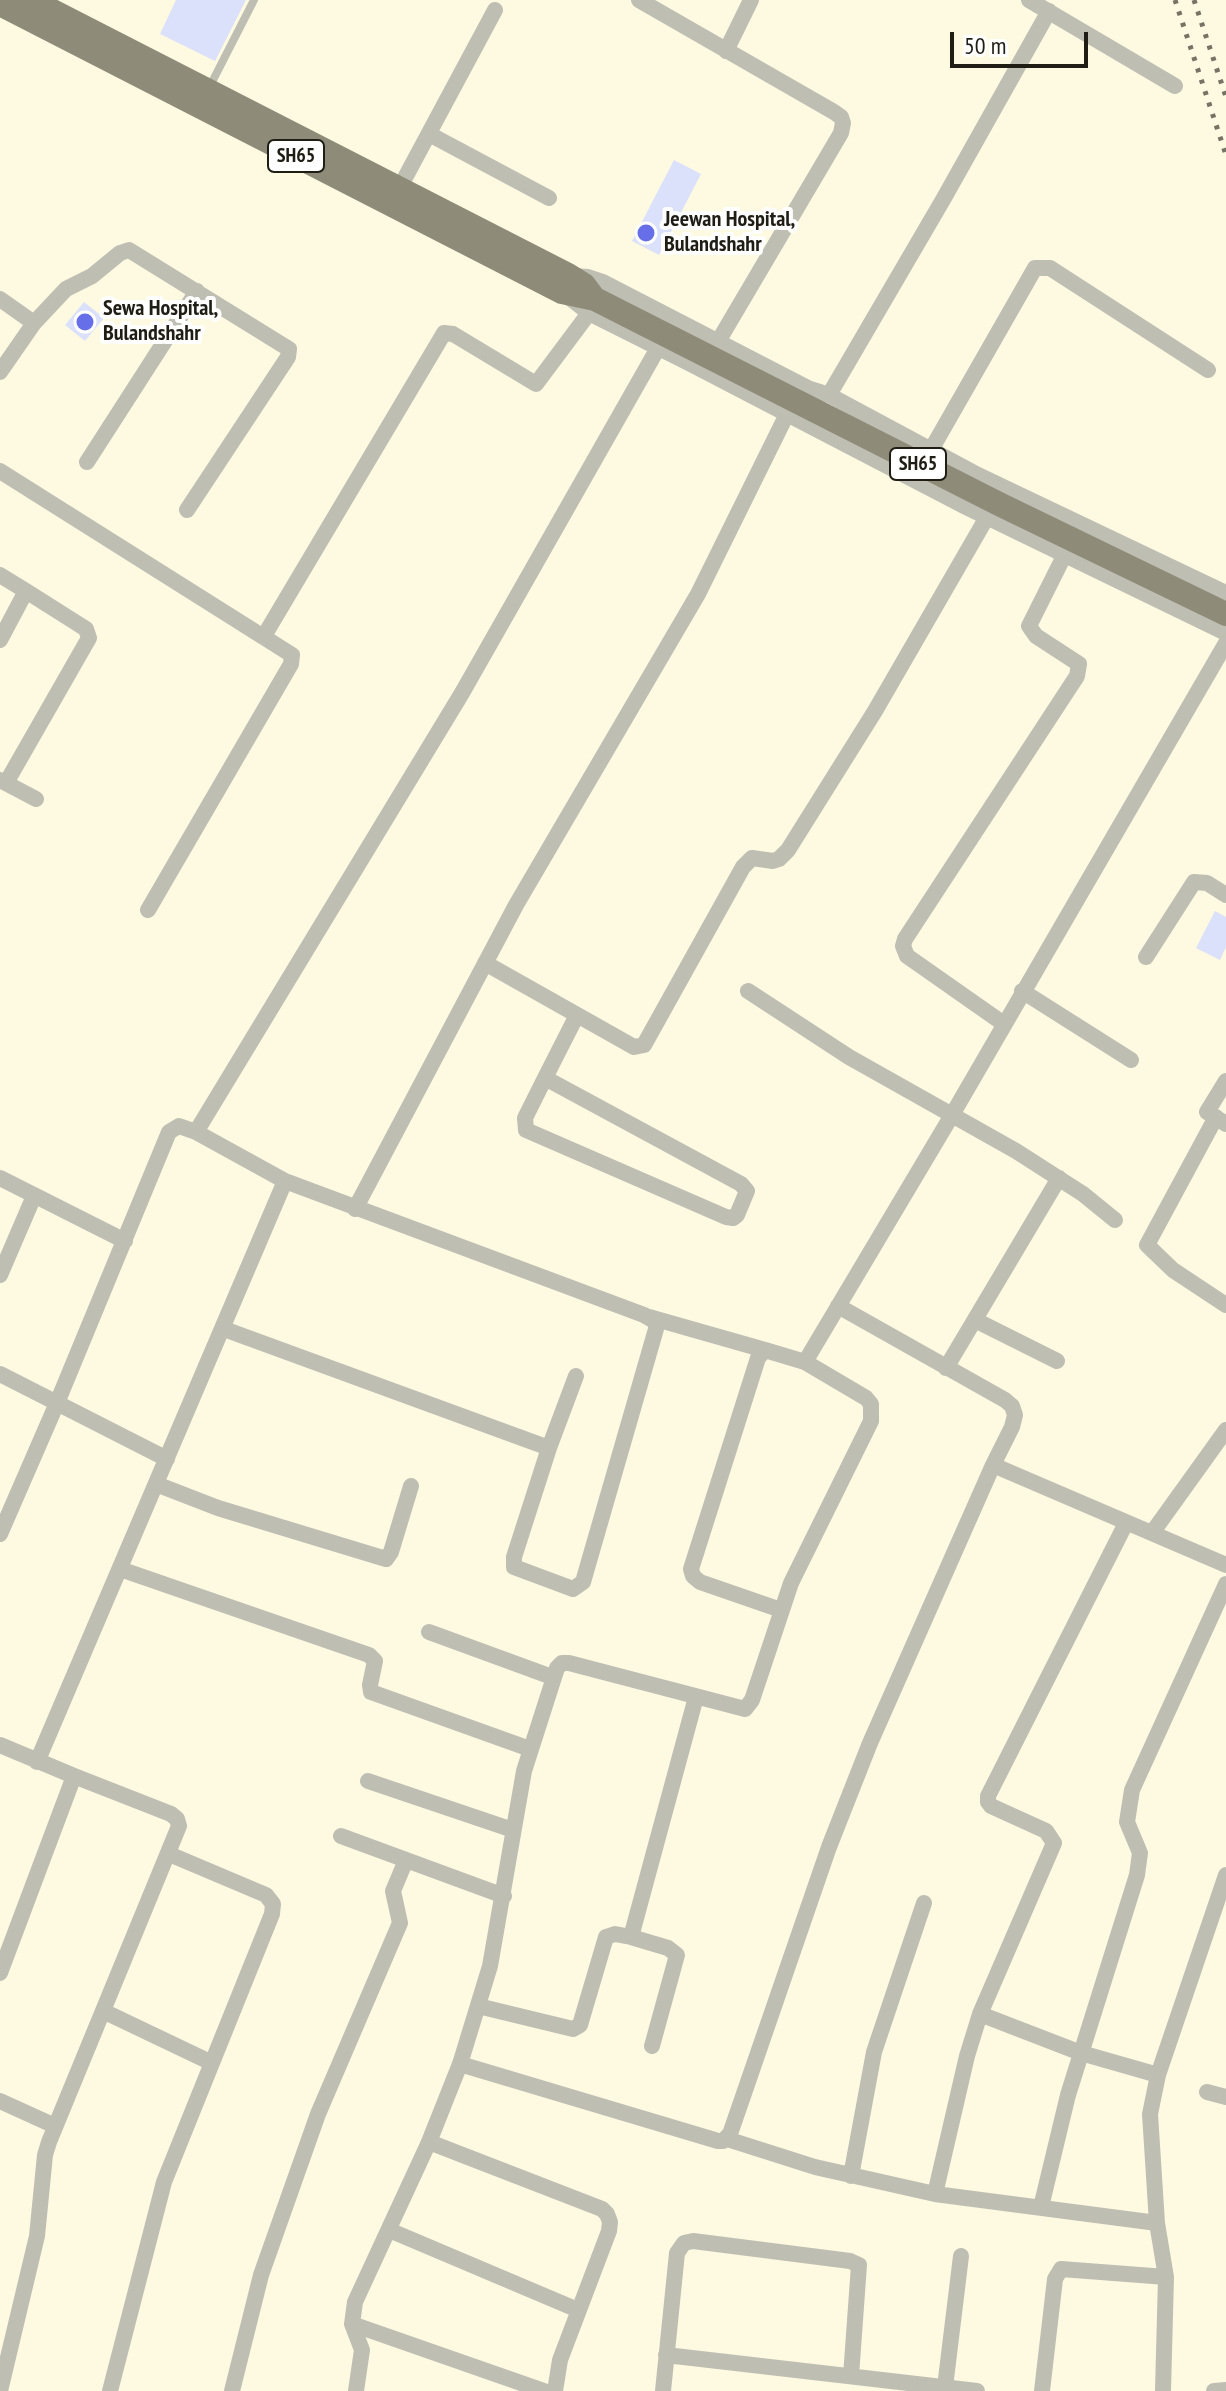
<!DOCTYPE html>
<html>
<head>
<meta charset="utf-8">
<style>
	body { margin:0 }
	#map { position:relative; width:1226px; height:2391px; overflow:hidden; background:#fefae1; font-family:"PT Sans Narrow",sans-serif }
	canvas { display:block }
	.scale { position:absolute; left:950px; top:32px; width:138px; height:36px; box-sizing:border-box; border:4px solid #1f1d14; border-top:0; padding-left:10px; font-size:24px; line-height:28px; white-space:nowrap; color:#1f1d14; -webkit-text-stroke:6px #fff; paint-order:stroke }
</style>
</head>
<body>
<div id="map">
<canvas width="1226" height="2391"></canvas>
<div class="scale">50 m</div>
</div>
<script>
const g = document.querySelector('canvas').getContext('2d');
g.lineJoin = 'round';
function fill(path, color) { g.fillStyle = color; g.fill(path, 'evenodd'); }
const poly = rows => new Path2D(rows.map(r => 'M' + r).join(''));
function strokePath(path, color, width, dash) { g.strokeStyle = color; g.lineWidth = width; g.lineCap = dash ? 'butt' : 'round'; g.setLineDash(dash || []); g.stroke(path); }
function write(font, color, halo, rows, align = 'center') {
  g.font = font + ' "PT Sans Narrow",sans-serif'; g.lineWidth = 8; g.setLineDash([]); g.textBaseline = 'middle'; g.strokeStyle = halo; g.fillStyle = color; for (const [text, x, y, turn = 0] of rows) {
    g.save(); g.translate(x, y); g.rotate((+turn || 0) * Math.PI / 180); g.textAlign = isNaN(turn) ? turn : align; if (halo) g.strokeText(text, 0, 0); g.fillText(text, 0, 0); g.restore();
  }
}
const building = poly([
	[176,0,246,0,215,61,160,34],
	[674,160,701,174,659,255,632,241],
	[84,302,104,318,85,341,65,325],
	[1215,911,1226,917,1226,947,1220,960,1196,948]
]);
const lane = poly([
	[209,88,254,0]
]);
const street = poly([
	[639,0,834,112,841,117,843,123,841,133,719,340],
	[1029,0,1175,86],
	[726,51,751,0],
	[429,134,549,198],
	[399,189,495,10],
	[574,276,588,277,603,282,810,389,829,395,978,475,1226,593],
	[566,295,589,313,689,363,962,505,1226,633],
	[0,299,34,323,0,372],
	[34,323,66,289,92,276,120,253,129,250,289,349,288,357,187,510],
	[829,395,944,198,1049,11],
	[931,450,1035,268,1050,268,1208,370],
	[87,462,197,291],
	[0,471,292,655,291,664,148,910],
	[0,575,26,591,0,640],
	[264,636,444,333,453,334,536,384,589,313],
	[0,780,36,799],
	[6,783,89,638,86,629,26,591],
	[1146,957,1194,882,1207,883,1226,895],
	[485,963,634,1047,644,1045,743,867,752,858,773,861,779,859,788,850,875,711,987,517],
	[748,991,849,1057,1016,1151,1083,1194,1115,1220],
	[1022,991,1131,1060],
	[1004,1024,907,956,903,946,905,939,1077,676,1079,664,1036,636,1029,626,1065,554],
	[545,1078,741,1184,747,1191,737,1215,733,1218,726,1217,526,1130,525,1118,545,1078,577,1015],
	[1226,1081,1207,1112,1226,1124],
	[1216,1117,1147,1245,1173,1270,1226,1305],
	[196,1132,462,693,658,348],
	[0,1178,125,1241],
	[355,1209,516,905,698,594,787,414],
	[0,1275,34,1196],
	[649,1317,765,1350],
	[975,1320,1057,1361],
	[805,1362,952,1115,1226,643],
	[946,1368,1059,1178],
	[0,1374,167,1459],
	[549,1448,576,1376],
	[993,1465,1226,1565],
	[156,1484,218,1508,386,1559,391,1552,411,1486],
	[1152,1533,1226,1430],
	[0,1534,57,1403,169,1132,179,1126,196,1132,285,1181,644,1315,656,1322,656,1329,583,1582,573,1589,514,1567,514,1557,549,1448,224,1329],
	[120,1569,369,1655,375,1661,370,1685,371,1692,530,1749],
	[429,1632,552,1677],
	[0,1745,74,1776,0,1973],
	[37,1762,285,1181],
	[368,1781,513,1830],
	[341,1836,504,1896],
	[631,1937,668,1948,677,1955,652,2046],
	[478,2006,573,2029,580,2025,606,1937,615,1934,631,1937,696,1697],
	[103,2011,212,2063],
	[980,2014,1081,2053,1158,2075],
	[460,2064,718,2141,723,2141,730,2134,829,1847,870,1743,993,1465,1012,1427,1015,1415,1012,1406,1005,1400,838,1306],
	[1207,2092,1226,2097],
	[0,2101,55,2126],
	[727,2139,815,2167,935,2194,1157,2223],
	[429,2142,602,2209,607,2214,610,2222,609,2231,560,2360,555,2391],
	[851,2176,874,2052,924,1903],
	[935,2194,967,2056,980,2014,1054,1843,1046,1831,991,1806,988,1802,988,1796,1126,1523],
	[1041,2207,1068,2095,1137,1875,1140,1853,1127,1822,1132,1790,1226,1584],
	[389,2230,578,2310],
	[352,2324,544,2391],
	[666,2355,977,2391],
	[945,2387,961,2256],
	[0,2391,37,2236,45,2155,49,2142,179,1826,177,1819,171,1814,74,1776],
	[110,2391,164,2182,272,1914,273,1904,266,1895,169,1854],
	[232,2391,261,2275,318,2114,400,1923,393,1891,406,1860],
	[356,2391,362,2350,352,2324,355,2302,429,2142,460,2064,490,1966,524,1771,557,1668,562,1663,569,1663,745,1709,752,1700,791,1583,871,1421,871,1404,866,1398,805,1362,765,1350,758,1358,691,1569,693,1576,700,1582,781,1610],
	[663,2391,677,2253,684,2243,693,2241,850,2261,859,2265,851,2376],
	[1042,2391,1055,2279,1061,2269,1166,2277],
	[1163,2391,1166,2277,1157,2223,1150,2114,1158,2075,1226,1875],
	[1214,2391,1226,2390]
]);
const primary = poly([
	[31,0,568,275,584,285,593,297],
	[0,4,562,292,595,299,999,504,1226,614]
]);
const rail = poly([
	[1175,0,1226,155],
	[1194,0,1226,97]
]);
const markers = [
	[646,233,10,"#666fe8"],
	[85,322,10,"#666fe8"]
];
const shields = [
	[296,156,56],
	[918,464,56]
];
const shieldNames = [
	["SH65",296,156],
	["SH65",918,464]
];
const poiNames = [
	["Jeewan Hospital,",664,220],
	["Bulandshahr",664,245],
	["Sewa Hospital,",103,309],
	["Bulandshahr",103,334]
];
fill(building, '#dbe0fb');
strokePath(lane, '#bfbeb3', 8);
strokePath(street, '#bfbeb3', 16);
strokePath(primary, '#8e8b78', 24);
strokePath(rail, '#767364', 5, [4, 8]);
for (const [x, y, r, color] of markers) { const dot = new Path2D(); dot.arc(x, y, r, 0, 2 * Math.PI); g.fillStyle = color; g.fill(dot); strokePath(dot, '#fff', 3); }
for (const [x, y, w] of shields) { const box = new Path2D(); box.roundRect(x - w / 2, y - 16, w, 32, 6); g.fillStyle = '#fff'; g.fill(box); strokePath(box, '#1f1d14', 2); }
write('bold 20px', '#1f1d14', null, shieldNames);
write('bold 22px', '#1f1d14', '#fff', poiNames, 'left');
</script>
</body>
</html>
